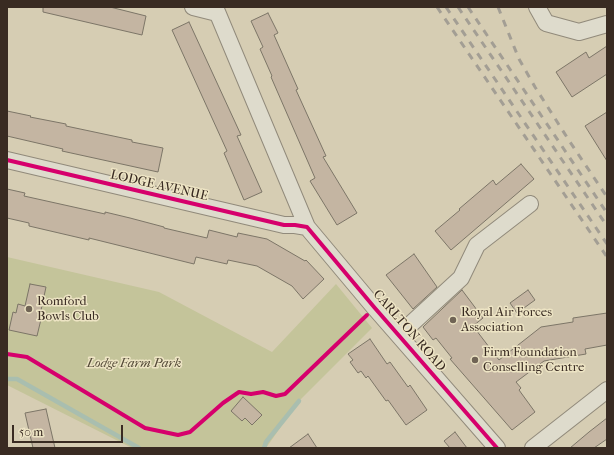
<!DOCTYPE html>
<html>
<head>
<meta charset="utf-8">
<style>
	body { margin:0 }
	#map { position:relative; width:614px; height:455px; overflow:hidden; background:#d6cdb3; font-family:"IM FELL French Canon",serif }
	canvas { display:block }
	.frame { position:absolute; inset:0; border:8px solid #392b22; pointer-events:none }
	.scale { position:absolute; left:12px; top:425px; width:111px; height:18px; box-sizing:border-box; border:2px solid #392b22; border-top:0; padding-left:5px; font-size:12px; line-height:14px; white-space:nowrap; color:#392b22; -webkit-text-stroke:3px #ede4c4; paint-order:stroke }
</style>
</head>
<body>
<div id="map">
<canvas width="614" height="455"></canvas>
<div class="frame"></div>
<div class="scale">50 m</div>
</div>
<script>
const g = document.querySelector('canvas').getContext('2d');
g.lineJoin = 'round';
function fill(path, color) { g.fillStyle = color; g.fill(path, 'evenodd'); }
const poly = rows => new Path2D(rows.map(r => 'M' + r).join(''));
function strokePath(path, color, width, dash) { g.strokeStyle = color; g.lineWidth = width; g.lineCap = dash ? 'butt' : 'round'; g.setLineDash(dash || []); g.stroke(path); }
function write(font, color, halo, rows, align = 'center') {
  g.font = font + ' "IM FELL French Canon",serif'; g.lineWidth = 3; g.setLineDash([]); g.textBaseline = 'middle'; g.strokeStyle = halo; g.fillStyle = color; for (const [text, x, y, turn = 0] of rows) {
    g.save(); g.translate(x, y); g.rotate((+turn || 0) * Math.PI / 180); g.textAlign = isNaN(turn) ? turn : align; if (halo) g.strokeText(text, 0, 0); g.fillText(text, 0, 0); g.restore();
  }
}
const green = poly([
	[7,257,159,292,272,352,336,284,372,328,299,401,266,448,132,448,7,385]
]);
const stream = poly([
	[7,379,17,379,139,448],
	[264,448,266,442,299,401]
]);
const building = poly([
	[43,7,110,7,146,16,142,35,43,12,43,7],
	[268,13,278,33,274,35,298,89,296,90,326,156,323,157,357,213,337,225,310,181,315,178,271,77,272,76,260,49,263,47,251,21,268,13],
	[189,22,241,135,237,136,262,192,244,200,224,153,227,151,172,30,189,22],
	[607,46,607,74,572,97,556,72,586,52,589,58,607,46],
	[7,111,31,116,30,117,66,124,66,126,132,140,132,142,163,148,158,172,62,151,63,149,7,136,7,111],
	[607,112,607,161,585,126,607,112],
	[521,164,534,179,451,250,435,231,460,210,459,209,493,180,496,185,521,164],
	[7,189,25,193,24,196,105,214,105,212,130,218,164,227,164,228,207,238,209,230,237,237,238,233,267,239,305,261,306,260,324,279,303,299,292,286,257,266,228,260,227,264,196,257,194,264,89,238,89,240,29,226,29,223,7,218,7,189],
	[414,254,437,287,413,309,386,275,414,254],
	[30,284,46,287,40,315,42,315,37,336,9,330,13,312,16,313,18,304,25,306,30,284],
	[462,290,483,318,473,326,499,360,541,327,573,322,573,318,607,313,607,345,585,349,586,354,544,361,516,382,521,388,519,390,535,412,512,430,450,359,452,358,436,338,433,340,423,327,462,290],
	[528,290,535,300,517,313,510,303,528,290],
	[370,339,387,364,390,362,408,387,410,385,427,410,406,425,388,400,386,401,368,376,366,378,361,371,358,373,350,362,353,360,348,354,370,339],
	[243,397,262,415,252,425,245,418,242,421,231,411,243,397],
	[46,409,55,448,33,448,25,413,46,409],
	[607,418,607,439,594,448,570,448,589,432,607,418],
	[455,432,467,448,450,448,444,441,455,432],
	[308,434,317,448,289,448,308,434]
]);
const minor = poly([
	[193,7,217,13],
	[215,7,307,227,374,307,497,448],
	[537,7,546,23,579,32,607,24],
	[7,160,284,225,295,225,307,227],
	[399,335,461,278,477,245,530,204],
	[533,448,607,390]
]);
const rail = poly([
	[437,7,607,257],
	[446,7,607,244],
	[458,7,607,226],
	[468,7,607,213],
	[498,7,519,59,535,87,570,142,607,197]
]);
const cycleway = poly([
	[7,160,284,225,295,225,307,227,374,307,497,448],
	[7,354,27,357,145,428,178,435,190,432,223,403,239,392,251,394,263,392,276,396,285,394,367,315]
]);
const markers = [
	[29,309,4,"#706455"],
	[453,320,4,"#706455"],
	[475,360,4,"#706455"]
];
const streetNames = [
	["LODGE AVENUE",159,186,13],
	["CARLTON ROAD",409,331,49]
];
const poiNames = [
	["Romford",37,302],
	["Bowls Club",37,317],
	["Royal Air Forces",461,313],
	["Association",461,328],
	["Firm Foundation",483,353],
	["Conselling Centre",483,368]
];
const parkNames = [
	["Lodge Farm Park",134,364]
];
fill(green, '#c4c49a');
strokePath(stream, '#a9beaf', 4.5);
fill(building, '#c4b5a2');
strokePath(building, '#7c7567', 1);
strokePath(minor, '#918a7b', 18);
strokePath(minor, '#dedbcc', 16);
strokePath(rail, '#a39e94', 3, [7, 7]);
strokePath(cycleway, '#d6006c', 4);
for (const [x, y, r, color] of markers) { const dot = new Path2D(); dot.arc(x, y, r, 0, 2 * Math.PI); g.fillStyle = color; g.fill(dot); strokePath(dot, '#ede4c4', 1.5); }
write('13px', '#392b22', '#ede4c4', streetNames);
write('13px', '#392b22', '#ede4c4', poiNames, 'left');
write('italic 13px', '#524836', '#ede4c4', parkNames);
</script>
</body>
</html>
